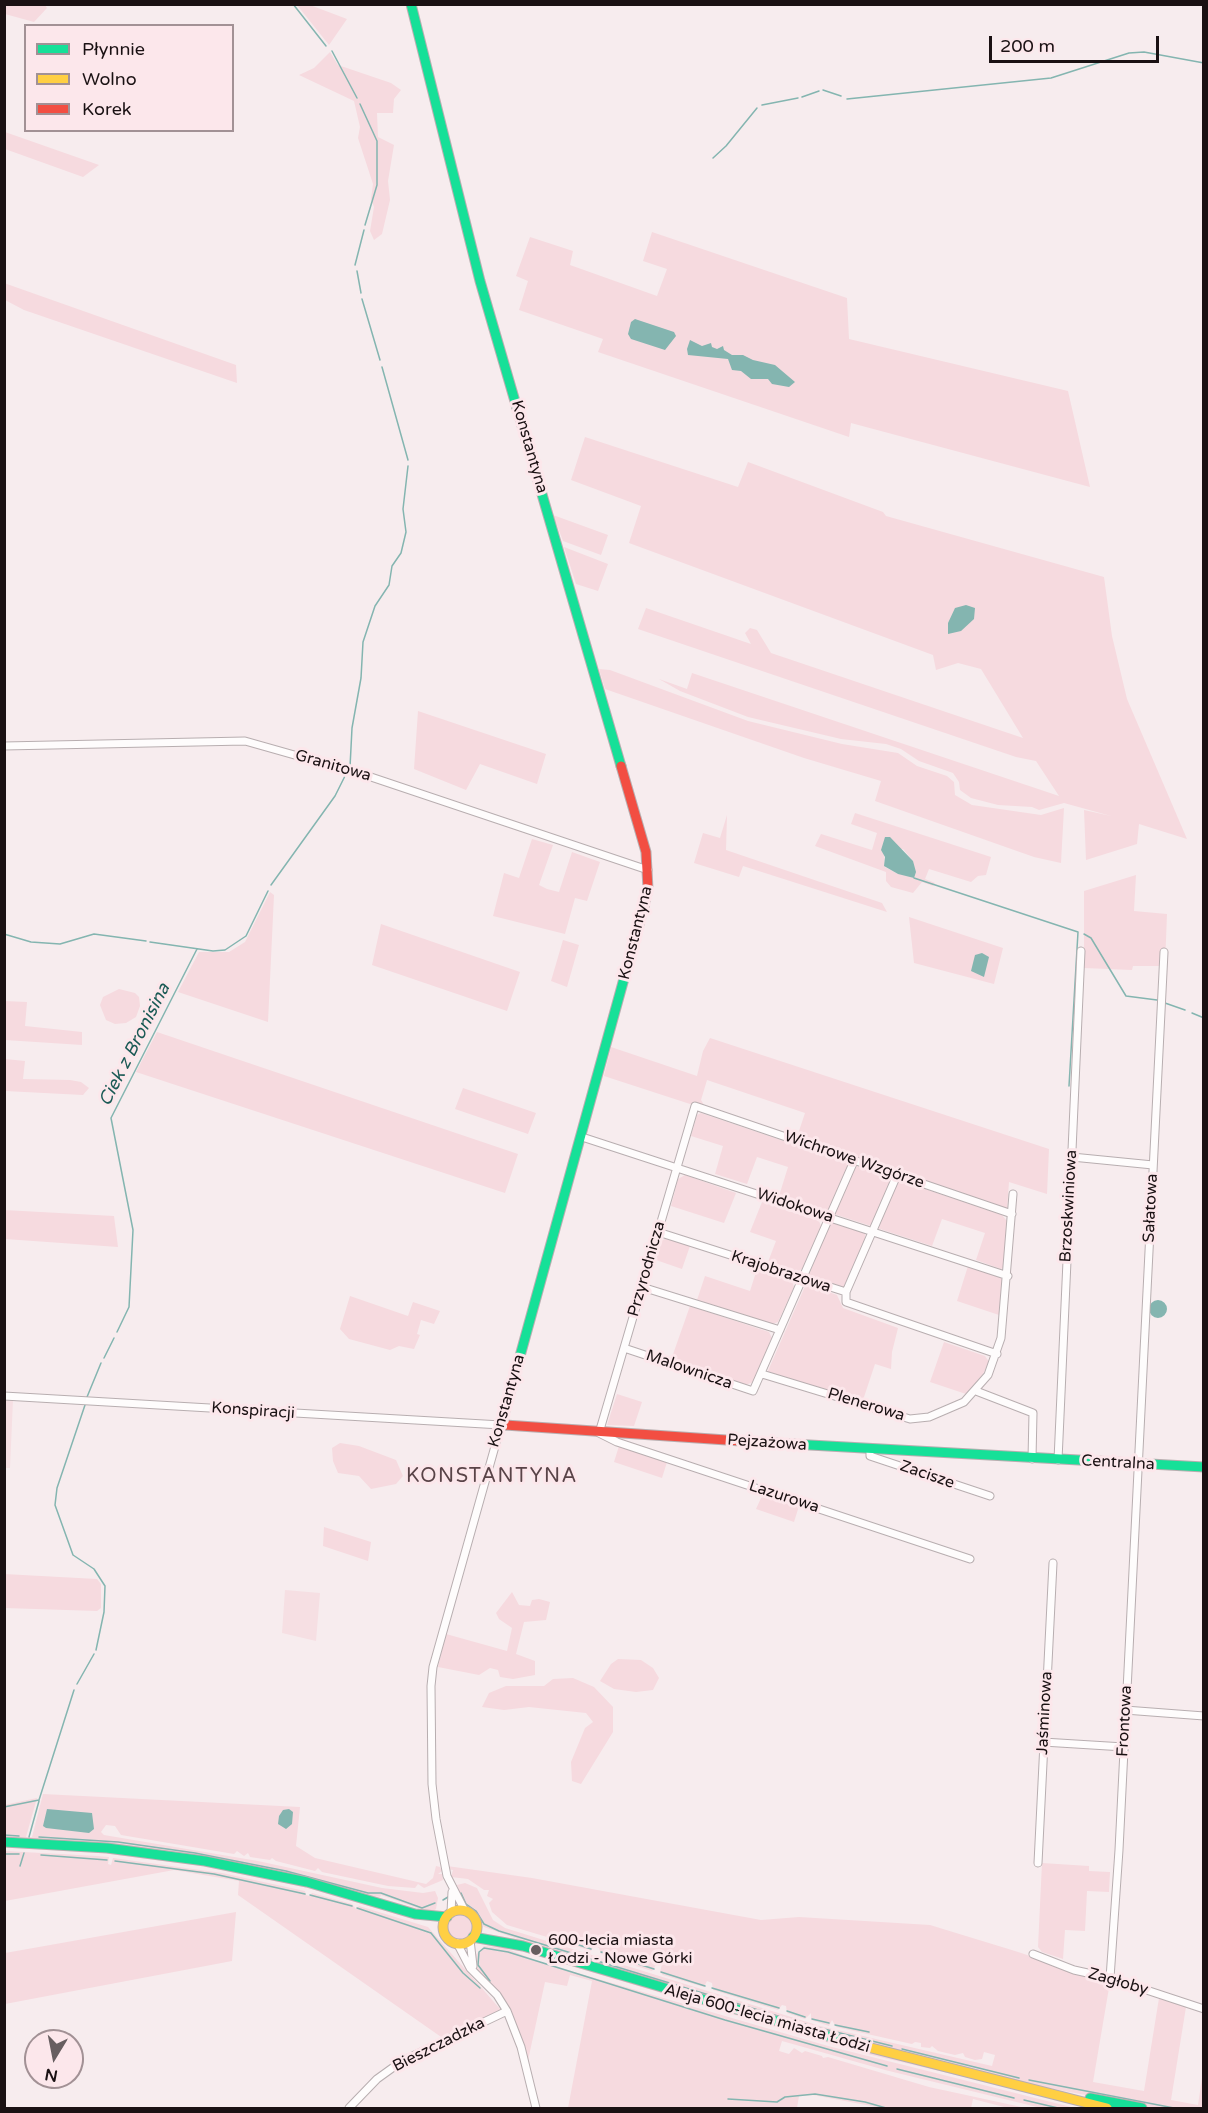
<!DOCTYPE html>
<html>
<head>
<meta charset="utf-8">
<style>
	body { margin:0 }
	#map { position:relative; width:1208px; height:2113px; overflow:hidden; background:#f7ecee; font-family:"Varela Round",sans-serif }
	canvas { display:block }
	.frame { position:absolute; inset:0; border:6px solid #1a1113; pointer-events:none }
	.legend { position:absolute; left:24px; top:24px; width:210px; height:108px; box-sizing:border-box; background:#fce7eb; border:2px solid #a29195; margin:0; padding:8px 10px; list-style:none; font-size:18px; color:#1a1113 }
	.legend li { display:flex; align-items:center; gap:12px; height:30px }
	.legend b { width:30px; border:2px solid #a29195 }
	.north { position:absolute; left:24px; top:2029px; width:60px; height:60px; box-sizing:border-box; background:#fce7eb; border:2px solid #a29195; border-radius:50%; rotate:190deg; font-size:16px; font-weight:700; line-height:24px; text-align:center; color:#1a1113 }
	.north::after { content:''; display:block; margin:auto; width:21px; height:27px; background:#675e60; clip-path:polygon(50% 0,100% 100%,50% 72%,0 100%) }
	.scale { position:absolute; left:989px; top:36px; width:170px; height:27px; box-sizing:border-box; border:3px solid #1a1113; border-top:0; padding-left:8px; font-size:18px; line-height:21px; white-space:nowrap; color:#1a1113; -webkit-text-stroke:4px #fce7eb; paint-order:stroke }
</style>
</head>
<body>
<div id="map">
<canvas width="1208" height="2113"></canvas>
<div class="frame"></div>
<ul class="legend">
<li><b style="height:8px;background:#16e098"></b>Płynnie</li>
<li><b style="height:8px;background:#ffcf43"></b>Wolno</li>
<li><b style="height:8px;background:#f24e42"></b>Korek</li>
</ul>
<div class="north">N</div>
<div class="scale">200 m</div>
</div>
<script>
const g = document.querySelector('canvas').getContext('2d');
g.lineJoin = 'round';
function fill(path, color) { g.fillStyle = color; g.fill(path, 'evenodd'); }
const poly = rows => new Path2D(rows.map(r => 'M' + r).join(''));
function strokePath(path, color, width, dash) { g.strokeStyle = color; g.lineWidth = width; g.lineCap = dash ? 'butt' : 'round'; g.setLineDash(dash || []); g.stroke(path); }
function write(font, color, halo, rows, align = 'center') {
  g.font = font + ' "Varela Round",sans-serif'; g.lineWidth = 6; g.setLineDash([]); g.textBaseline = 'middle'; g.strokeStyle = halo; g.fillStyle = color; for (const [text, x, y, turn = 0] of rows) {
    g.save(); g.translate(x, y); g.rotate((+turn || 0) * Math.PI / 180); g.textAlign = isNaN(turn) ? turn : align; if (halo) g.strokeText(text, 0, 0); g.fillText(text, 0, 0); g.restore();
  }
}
const built = poly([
	[4,1400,13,1400,10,1468,5,1468],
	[285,1590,320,1593,316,1641,282,1633]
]);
const green = poly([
	[4,5,45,5,47,8,34,22,5,14],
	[297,5,310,5,347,19,329,45],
	[330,52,338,65,391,83,401,90,394,99,393,113,377,113,378,137,394,145,388,181,390,200,382,234,374,240,370,231,374,207,371,199,373,184,358,138,360,127,354,101,299,75,314,68],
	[5,132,99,165,83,177,5,149],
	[652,232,847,298,849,339,1068,391,1090,487,851,423,849,437,598,352,603,339,519,310,528,281,516,276,530,237,573,251,570,265,657,296,667,269,643,261],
	[4,283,236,365,237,383,24,310,5,300],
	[585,437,738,487,748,462,883,512,886,516,1104,577,1112,636,1127,699,1187,839,1139,824,1137,844,1086,860,1084,810,1111,816,1064,803,1039,810,1032,807,998,805,971,798,960,790,959,782,953,773,919,761,901,749,886,744,841,739,748,717,680,691,659,679,687,689,692,673,1059,796,1036,761,1016,757,638,629,646,608,751,644,745,633,750,628,757,630,771,653,1023,738,981,669,958,663,936,670,933,655,629,543,641,506,571,480],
	[553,515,608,535,601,555,563,541],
	[564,547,608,564,598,591,576,584],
	[599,669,610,670,748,721,842,744,898,753,917,766,947,776,954,782,955,795,972,805,1041,815,1064,808,1061,863,1034,857,875,801,881,781,804,758,605,689],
	[418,711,546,754,537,784,480,764,466,790,414,769],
	[855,813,991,857,986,875,978,876,971,882,929,869,925,879,935,883,933,886,922,882,913,893,891,887,886,881,886,872,815,846,821,834,872,850,877,833,851,824],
	[903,849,913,861,898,874,885,867,884,853],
	[727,815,726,850,882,903,887,912,743,866,739,877,694,863,703,833,720,838],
	[532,839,553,845,539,885,547,889,559,892,572,852,600,862,587,901,575,898,565,934,493,916,504,873,519,878],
	[1136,875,1134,911,1167,914,1165,966,1133,966,1132,970,1084,968,1084,891],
	[270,892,274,895,268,1022,178,992,199,952,229,952,245,942],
	[909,917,1003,948,994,984,914,963],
	[381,924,520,972,507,1011,372,965],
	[563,940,579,945,567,987,551,981],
	[119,989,135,993,139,997,140,1006,136,1017,126,1023,115,1024,106,1020,100,1005,103,997],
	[4,1001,27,1002,25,1026,82,1032,82,1045,5,1040],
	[157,1032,518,1154,505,1193,136,1072],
	[710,1038,1049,1149,1047,1194,1009,1182,1007,1209,797,1137,805,1113,707,1080,701,1100,704,1105,690,1104,604,1076,611,1047,697,1076,703,1051],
	[5,1059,25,1061,23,1079,70,1080,81,1082,89,1088,83,1095,5,1091],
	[463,1088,536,1113,528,1134,455,1109],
	[701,1113,1002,1215,1007,1221,1005,1266,1001,1269,976,1260,985,1233,942,1219,932,1246,779,1196,788,1167,757,1157,747,1184,715,1174,723,1146,691,1136,697,1115],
	[685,1175,736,1193,724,1223,671,1206,678,1179],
	[762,1202,819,1221,821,1226,802,1269,796,1272,768,1262,776,1241,750,1232],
	[4,1210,114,1216,118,1247,5,1239],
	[831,1221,865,1232,865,1239,844,1289,808,1277],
	[666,1238,690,1246,682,1269,656,1260,661,1241],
	[968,1266,1001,1277,1003,1283,999,1315,957,1301],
	[757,1269,792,1279,794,1287,778,1322,773,1324,697,1300,705,1276,750,1291],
	[806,1284,837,1295,843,1308,898,1328,892,1352,891,1369,875,1364,863,1400,767,1373],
	[350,1296,408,1316,413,1302,440,1311,434,1324,421,1320,417,1334,420,1335,414,1349,399,1346,390,1350,349,1339,340,1329],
	[690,1306,769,1332,772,1338,753,1382,746,1385,671,1360],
	[944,1342,985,1356,989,1362,983,1374,966,1394,930,1382],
	[617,1394,642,1402,634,1426,607,1425],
	[340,1443,359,1446,396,1460,403,1476,396,1484,371,1489,359,1476,338,1473,333,1461,332,1448],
	[619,1446,667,1462,662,1478,614,1462],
	[767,1495,799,1506,794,1522,756,1509,761,1498],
	[324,1527,371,1542,368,1561,323,1546],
	[4,1574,97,1579,101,1584,101,1608,97,1611,5,1608],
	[512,1592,519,1605,530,1606,532,1600,539,1599,550,1602,546,1620,524,1622,516,1654,535,1661,535,1675,513,1679,500,1677,498,1670,490,1668,479,1675,438,1667,446,1634,507,1651,512,1628,499,1619,496,1613],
	[618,1659,641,1660,653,1668,659,1678,653,1690,636,1692,614,1689,600,1681,611,1664],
	[573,1678,594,1687,613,1707,613,1732,581,1784,572,1781,571,1762,585,1728,593,1722,586,1713,529,1707,504,1710,482,1707,489,1693,506,1686,544,1686,553,1679],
	[43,1794,300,1807,296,1846,315,1858,426,1884,433,1878,436,1866,440,1867,442,1871,438,1874,442,1874,443,1880,424,1888,418,1884,415,1888,388,1886,322,1872,318,1868,315,1871,276,1861,272,1858,270,1860,250,1857,248,1853,244,1856,237,1851,234,1854,121,1835,115,1826,106,1825,101,1832,104,1835,258,1861,382,1888,423,1893,435,1891,438,1898,436,1909,432,1912,420,1909,381,1895,380,1897,368,1895,293,1875,5,1839,4,1805,37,1798,26,1837,32,1837],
	[5,1851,97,1856,109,1857,108,1864,111,1865,113,1858,222,1873,305,1891,306,1895,310,1896,312,1893,352,1904,356,1909,359,1906,428,1927,501,2010,444,2039,238,1895,239,1881,174,1870,5,1901],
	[1042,1863,1089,1866,1089,1871,1110,1872,1109,1892,1087,1891,1085,1931,1065,1930,1063,1959,1042,1952,1038,1947],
	[447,1866,532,1878,761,1920,799,1917,930,1925,1015,1951,1110,1982,1093,2082,1144,2091,1159,1998,1186,2007,1171,2100,1198,2105,1203,2071,1203,2108,1154,2108,1027,2084,823,2032,534,1945,484,1927,463,1902,457,1885,465,1883,477,1888,493,1920,505,1928,820,2026,992,2066,995,2055,984,2052,982,2059,975,2060,965,2057,963,2053,955,2055,938,2051,932,2046,930,2048,921,2047,921,2043,915,2042,912,2044,836,2027,832,2020,829,2026,811,2020,811,2013,805,2019,787,2013,786,2006,782,2005,778,2010,713,1990,712,1983,707,1981,704,1987,663,1975,660,1972,662,1964,658,1962,652,1971,636,1966,634,1964,635,1954,631,1953,627,1962,601,1954,599,1948,594,1946,591,1951,573,1945,570,1938,567,1943,507,1925,492,1912,489,1903,493,1899,487,1896,489,1890,484,1890,468,1879,451,1877,453,1870,448,1869],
	[236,1912,232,1961,5,2004,5,1953],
	'448 1927a12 12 0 1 1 24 0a12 12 0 1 1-24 0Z',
	[484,1946,505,1948,540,1962,828,2046,1075,2108,1041,2108,885,2070,782,2041,779,2051,789,2054,794,2048,802,2053,805,2051,822,2056,823,2058,828,2057,929,2087,1026,2108,1008,2108,973,2099,971,2108,882,2108,813,2095,799,2096,797,2108,568,2108,592,1981,570,1975,567,1986,545,1982,527,2065,518,2031,475,1967,475,1956],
	[551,1960,848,2047,1095,2108,859,2052]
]);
const water = poly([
	[635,319,674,332,676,336,665,350,631,339,628,334,631,322],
	[690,340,702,346,711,343,712,347,717,349,723,346,724,350,732,355,743,355,753,360,775,365,795,382,789,387,772,384,768,379,751,379,741,371,732,370,728,359,688,355,687,349],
	[966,605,975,608,974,619,961,631,948,634,948,623,955,608],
	[885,837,890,837,913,861,916,872,914,878,898,874,884,866,885,857,881,850],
	[982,953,989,957,984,977,971,971,975,955],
	'1149 1309a9 9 0 1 1 18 0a9 9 0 1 1-18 0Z',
	[47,1809,92,1813,94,1829,89,1833,46,1828,43,1826],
	[289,1809,293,1812,292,1824,286,1829,278,1824,279,1816,283,1810]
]);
const stream = poly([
	[293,4,326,46],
	[332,51,357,98],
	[823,90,841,96],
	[802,97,819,91],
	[847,99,1051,78,1129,53,1144,52,1204,63],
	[360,104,377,141,377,185,365,225],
	[762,105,798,98],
	[713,158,726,146,757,108],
	[355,265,364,230],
	[357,271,361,293],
	[362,299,380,360],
	[382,367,408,460],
	[350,767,352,728,361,678,363,642,375,606,389,585,392,566,401,553,406,532,403,509,408,466],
	[914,878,1078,932,1069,1086],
	[271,885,335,796,345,776],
	[4,934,31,942,60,944,94,934,146,941],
	[1084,934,1091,938,1126,996,1157,1000],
	[150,942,213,951,225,950,246,936,268,891],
	[1165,1003,1185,1010],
	[1192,1013,1204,1018],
	[117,1332,129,1307,133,1230,111,1118,197,949],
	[104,1358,114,1338],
	[87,1397,101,1363],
	[85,1405,57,1488,55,1505,73,1555,94,1569,105,1586,104,1612,96,1650],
	[77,1684,94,1654],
	[4,1807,39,1800,74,1690],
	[4,1835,19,1836],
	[29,1837,39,1801],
	[39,1837,118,1842,195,1853,286,1871,368,1893,381,1893,422,1908,435,1903],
	[4,1854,19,1854],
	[41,1855,107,1860],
	[115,1861,214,1874,305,1894],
	[20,1866,24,1853],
	[461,1893,466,1904,476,1911,484,1924,499,1931,804,2024,892,2046],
	[310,1895,352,1906],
	[443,1900,448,1897],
	[357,1908,431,1933,463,1973,480,1988],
	[561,1939,567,1941],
	[573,1943,591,1949],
	[601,1952,628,1960],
	[635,1963,654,1969],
	[661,1972,705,1986],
	[490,1981,478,1965,479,1952,484,1948,508,1952,725,2020,887,2066],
	[712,1988,779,2008],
	[787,2011,805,2017],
	[812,2019,829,2023],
	[835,2025,869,2032],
	[902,2049,1019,2078],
	[897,2069,1014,2098],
	[1029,2080,1174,2108],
	[728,2099,777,2102,785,2097,815,2094,865,2102,886,2108],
	[1024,2100,1058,2108]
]);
const street = poly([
	[4,746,245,741,365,775,648,870],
	[582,1137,1008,1276],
	[1072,1157,1153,1165],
	[658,1232,846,1292,846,1302,997,1354],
	[642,1287,780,1330],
	[846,1292,897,1175],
	[624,1348,753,1391,854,1161],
	[762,1374,910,1419,929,1417,964,1402,988,1375,1001,1338,1013,1194],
	[976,1391,1033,1413,1032,1459],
	[4,1396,501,1425,433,1667,431,1686,432,1784,436,1819,447,1876,465,1911],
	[870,1450,870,1456,990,1496],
	[1058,1460,1081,951],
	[970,1559,617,1442,599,1433,695,1106,1012,1214],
	[1125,1710,1204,1716],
	[1043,1742,1124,1747],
	[1038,1863,1053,1563],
	[451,1913,452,1892],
	[470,1940,473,1966],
	[457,1943,470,1968,497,1995,507,2011,521,2047,536,2108],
	[1033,1954,1074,1970,1110,1978,1204,2009],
	[1110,1978,1119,1850,1164,952],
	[349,2108,377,2079,402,2061,507,2011]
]);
const fast = poly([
	[411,4,480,281,621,766],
	[505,1425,501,1425,644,906],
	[756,1442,1204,1467],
	[4,1842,107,1848,205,1861,307,1882,415,1914,447,1917],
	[473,1937,523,1946,848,2042],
	[1090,2098,1142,2108]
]);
const slow = poly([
	'443 1927a17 17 0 1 1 34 0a17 17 0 1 1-34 0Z',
	[848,2042,1107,2108]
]);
const jam = poly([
	[621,766,646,852,648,889,644,906],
	[505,1425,756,1442]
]);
const markers = [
	[536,1950,6,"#675e60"]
];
const streetNames = [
	["Konstantyna",529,447,74],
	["Granitowa",333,766,16],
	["Konstantyna",636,933,-76],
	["Wichrowe Wzgórze",854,1160,19],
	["Widokowa",795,1206,18],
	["Brzoskwiniowa",1069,1206,-87],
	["Sałatowa",1151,1208,-87],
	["Przyrodnicza",647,1269,-74],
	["Krajobrazowa",781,1272,18],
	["Malownicza",689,1370,19],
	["Konstantyna",507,1401,-74],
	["Plenerowa",866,1405,17],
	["Konspiracji",253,1411,4],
	["Pejzażowa",767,1443,4],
	["Centralna",1118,1463,3],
	["Zacisze",927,1475,19],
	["Lazurowa",784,1497,18],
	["Jaśminowa",1045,1713,-87],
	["Frontowa",1125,1721,-87],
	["Zagłoby",1118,1982,16],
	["Aleja 600-lecia miasta Łodzi",767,2019,16],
	["Bieszczadzka",439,2045,-27]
];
const poiNames = [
	["600-lecia miasta",548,1941],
	["Łodzi - Nowe Górki",548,1959]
];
const waterNames = [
	["Ciek z Bronisina",135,1045,-63]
];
const quarterNames = [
	["KONSTANTYNA",492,1477]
];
fill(built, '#f6dfe3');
fill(green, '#f6dadf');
fill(water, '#84b5b0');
strokePath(stream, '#84b5b0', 1.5);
strokePath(street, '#b8aeb0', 9);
strokePath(fast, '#b8aeb0', 11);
strokePath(slow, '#b8aeb0', 11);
strokePath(jam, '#b8aeb0', 11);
strokePath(street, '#fefcfc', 7);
strokePath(fast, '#16e098', 9);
strokePath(slow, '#ffcf43', 9);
strokePath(jam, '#f24e42', 9);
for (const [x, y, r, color] of markers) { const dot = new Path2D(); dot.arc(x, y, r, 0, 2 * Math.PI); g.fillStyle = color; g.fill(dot); strokePath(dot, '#fce7eb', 2); }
write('16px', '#1a1113', '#fce7eb', streetNames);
write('16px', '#1a1113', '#fce7eb', poiNames, 'left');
write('italic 18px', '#1a5a55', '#fce7eb', waterNames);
g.letterSpacing = '1.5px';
write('20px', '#594448', '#fce7eb', quarterNames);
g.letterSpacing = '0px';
</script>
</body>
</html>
